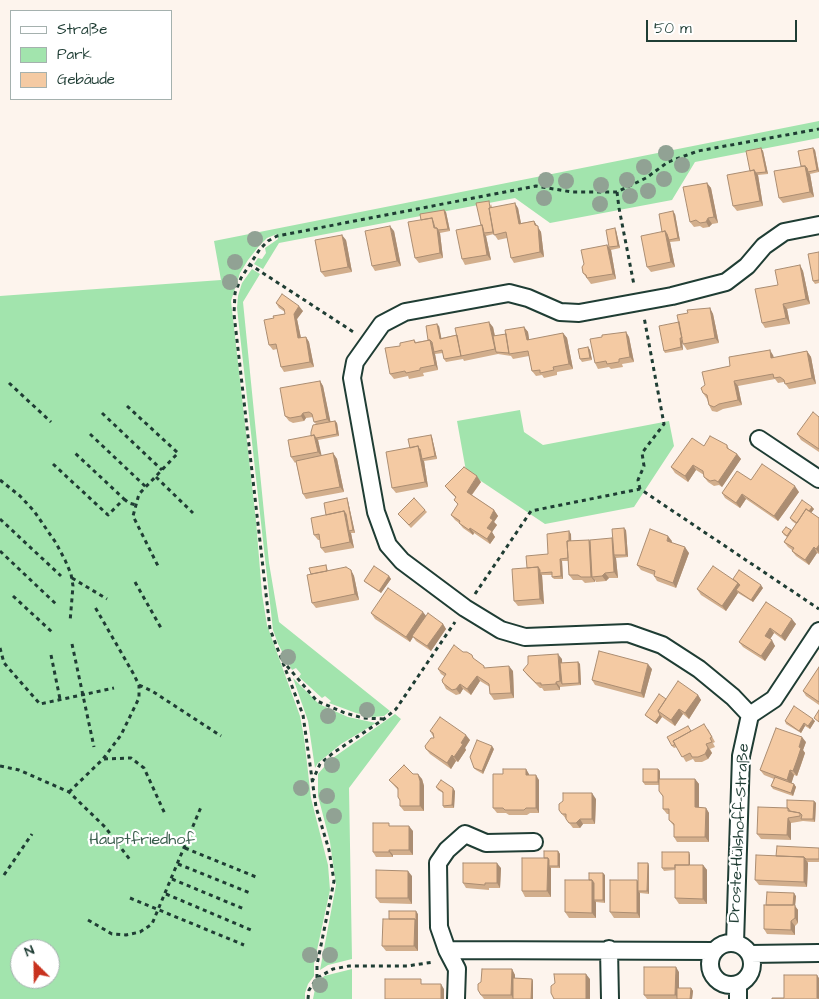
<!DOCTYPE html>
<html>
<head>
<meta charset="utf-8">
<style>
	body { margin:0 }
	#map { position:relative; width:819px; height:999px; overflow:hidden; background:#fdf4ed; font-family:"Architects Daughter",sans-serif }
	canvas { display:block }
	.legend { position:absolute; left:10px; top:10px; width:162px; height:90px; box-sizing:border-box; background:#fff; border:1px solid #a5b1ae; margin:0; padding:6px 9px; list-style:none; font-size:15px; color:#1f3d34 }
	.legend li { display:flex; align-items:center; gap:10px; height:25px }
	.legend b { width:25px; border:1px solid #a5b1ae }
	.north { position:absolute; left:10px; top:939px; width:50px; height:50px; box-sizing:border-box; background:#fff; border:1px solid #a5b1ae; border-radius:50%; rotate:337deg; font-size:14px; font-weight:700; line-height:20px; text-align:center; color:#1f3d34 }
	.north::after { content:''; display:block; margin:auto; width:18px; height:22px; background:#c8321e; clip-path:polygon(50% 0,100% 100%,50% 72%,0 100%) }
	.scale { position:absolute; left:646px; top:20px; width:151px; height:22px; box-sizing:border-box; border:2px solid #1f3d34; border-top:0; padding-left:6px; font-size:15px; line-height:18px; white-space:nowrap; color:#1f3d34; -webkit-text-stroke:4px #fff; paint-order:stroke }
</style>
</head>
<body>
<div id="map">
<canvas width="819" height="999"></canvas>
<ul class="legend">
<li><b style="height:6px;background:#fff"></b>Straße</li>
<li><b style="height:14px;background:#a2e4ad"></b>Park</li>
<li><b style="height:14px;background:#f4caa3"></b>Gebäude</li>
</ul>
<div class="north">N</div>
<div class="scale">50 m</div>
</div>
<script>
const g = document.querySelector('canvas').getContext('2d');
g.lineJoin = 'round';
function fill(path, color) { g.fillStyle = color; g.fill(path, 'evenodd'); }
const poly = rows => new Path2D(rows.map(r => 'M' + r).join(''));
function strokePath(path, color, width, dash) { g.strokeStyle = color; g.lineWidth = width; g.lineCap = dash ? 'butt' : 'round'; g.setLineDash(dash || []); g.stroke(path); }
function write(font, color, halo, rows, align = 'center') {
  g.font = font + ' "Architects Daughter",sans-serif'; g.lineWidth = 4.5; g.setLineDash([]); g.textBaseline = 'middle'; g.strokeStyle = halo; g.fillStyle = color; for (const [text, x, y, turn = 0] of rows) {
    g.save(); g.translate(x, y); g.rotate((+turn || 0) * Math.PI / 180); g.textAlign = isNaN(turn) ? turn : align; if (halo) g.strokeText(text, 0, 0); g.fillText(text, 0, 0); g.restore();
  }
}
const green = poly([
	[819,121,819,138,695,162,672,200,550,223,515,198,279,243,263,269,254,264,258,258,262,259,266,253,265,248,278,239,277,234,267,238,259,246,248,260,240,273,231,301,256,521,262,594,267,625,300,716,304,737,311,798,328,865,330,890,314,964,314,976,308,984,305,993,305,999,0,999,0,296,221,280,214,241],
	[20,949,50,949,50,979,20,979],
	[252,269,260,274,243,302,269,563,279,622,390,711,384,716,373,717,356,713,329,703,331,701,325,696,322,698,299,677,301,674,296,668,292,670,278,644,273,630,237,308,238,296,242,283],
	[520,410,524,432,543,445,669,421,674,446,634,507,545,524,466,471,457,421],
	[293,678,319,704,348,717,376,723,341,744,318,763,315,768,308,721],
	[395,714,401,719,349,788,352,959,328,965,320,970,336,885,330,842,318,796,318,774,330,760],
	[352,969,352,999,313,999,315,989,324,976]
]);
const path = poly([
	[617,192,619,208,634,285],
	[249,264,355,333],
	[9,383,51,422],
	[127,406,178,453,139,494,133,516,159,568],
	[102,413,162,470],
	[90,434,146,487],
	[53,464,108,515,124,499,75,453],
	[156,477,193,513],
	[0,480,20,496,34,511,56,543,65,560,71,574,73,586,70,622],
	[640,489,638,480,644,466,642,453,664,424,644,317],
	[124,499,129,503,136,505],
	[0,519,61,576],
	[0,551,57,605],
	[72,578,107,599],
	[135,582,161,628],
	[475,594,531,511,640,489,819,609],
	[13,596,52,632],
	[72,644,94,747],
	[0,648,4,663,40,704,114,688],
	[51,655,60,699],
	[287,666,317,701,345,713,363,718,384,719],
	[139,685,152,691,221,736],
	[104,759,131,758,144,768,165,814],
	[0,766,19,770,69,792,105,827,131,861],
	[312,782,320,764,333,753,384,719,396,709,455,622],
	[69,792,103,759,121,735,139,698,139,685,133,673,95,607],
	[185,848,256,877],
	[178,864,250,893],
	[4,875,32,834],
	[172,879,244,909],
	[166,894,251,930],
	[130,898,244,945],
	[88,920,112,934,126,935,140,932,152,924,201,807],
	[317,978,317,965,334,881,329,850,316,807,303,715,270,629,234,314,235,293,241,278,260,249,268,241,277,236,536,186,572,192,617,192,646,178,668,162,698,151,819,129],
	[308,999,309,990,317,978,333,969,349,966,407,966,434,962]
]);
const street = poly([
	[759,439,819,479],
	[750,715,733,697,699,669,662,645,628,633,525,637,501,630,465,608,402,561,388,545,376,512,352,378,355,362,382,324,405,312,509,293,528,298,560,312,579,313,672,296,726,282,747,266,764,246,784,232,819,225],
	[534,842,486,843,465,834,447,850,438,863,439,927,447,950,714,951],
	'710 964a21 21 0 1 1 42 0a21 21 0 1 1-42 0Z',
	[735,943,741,756,750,715,774,699,819,631],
	[609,949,610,999],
	[447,950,457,969,456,999],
	[750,954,819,953],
	[738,984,738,999]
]);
const trees = [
	[666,153],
	[682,165],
	[644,167],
	[664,179],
	[546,180],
	[627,180],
	[566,181],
	[601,185],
	[648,191],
	[630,196],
	[544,198],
	[600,204],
	[255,239],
	[235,262],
	[230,282],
	[288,657],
	[367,710],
	[328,716],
	[332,765],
	[301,788],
	[327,796],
	[334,816],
	[310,955],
	[330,955],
	[320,985]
];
const wall = poly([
	[761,148,763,151,768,174,758,175,763,206,737,211,733,206,750,171],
	[813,148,815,150,819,171,819,172,810,174,814,197,783,203,779,198,801,166],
	[707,183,711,188,718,223,712,224,709,227,703,228,700,226,694,227,690,222],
	[491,204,492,207,518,208,521,223,534,221,541,232,544,257,514,263,511,258,507,238,498,240,494,234,486,236,491,260,465,265,462,259,481,225],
	[444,210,446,212,450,231,440,233,443,258,419,263,415,258,421,220],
	[675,214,680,241,670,242,675,267,651,272,647,267,662,232],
	[616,230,620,248,611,250,616,279,591,284,583,273,607,245,609,247],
	[394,231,401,266,375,271,372,266],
	[346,240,352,272,325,277,321,272],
	[819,252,819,283,815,284,813,281],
	[800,265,803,271,810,304,787,309,790,324,765,328,762,323,778,285],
	[276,303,303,311,297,319,301,338,306,337,309,342,314,367,284,372,281,367,277,349,273,350,269,345,274,318,285,314,285,312,279,308],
	[710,308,713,314,719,343,687,350,683,344,682,341,683,350,665,353,664,351,679,322],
	[439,326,441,338,493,327,495,336,506,334,524,327,528,332,529,340,563,333,567,338,573,369,557,372,557,375,544,378,542,375,536,376,532,371,529,356,513,359,511,356,498,354,464,361,463,359,446,362,444,359,443,353,435,354,438,370,423,373,424,376,409,379,408,376,394,379,390,374,400,346,414,340,416,342,428,340],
	[626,332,629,337,634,362,622,364,623,367,611,369,609,367,598,369,595,363],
	[588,347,590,350,592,360,582,362,580,359],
	[807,351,811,357,816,384,789,389,784,382,778,383,775,379,738,386,742,405,723,409,717,412,712,411,709,405,707,399,703,393,730,366,773,355,774,358],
	[320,381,323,386,330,421,335,421,337,423,339,436,318,440,321,456,333,453,337,459,344,492,306,499,303,494,296,462,295,463,291,457,311,436,316,424,314,422,313,417,306,418,304,421,293,423,289,421,285,416],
	[819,417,819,452,801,440,797,434],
	[431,435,432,437,437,459,424,461,428,487,396,493,392,488,410,448],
	[727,445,729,449,737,454,741,459,722,487,719,485,714,486,708,482,704,477,704,475,696,470,688,482,675,473,671,467,704,446],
	[751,480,799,492,778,521,746,499,740,508,725,498,722,493],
	[481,482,472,495,494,510,498,516,494,522,497,525,492,532,495,537,490,544,474,533,473,535,463,528,459,523,455,520,451,515,458,505,454,500,456,498,449,491,445,486],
	[348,501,355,533,351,533,354,548,325,553,321,548,320,540,318,540,314,535,326,515],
	[812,507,814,509,811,513,819,518,819,554,817,553,809,565,796,556,792,551,792,550,788,547,784,542,787,537,784,535,782,532,791,530,791,531,796,524,792,521,790,518],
	[425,510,427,512,411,528,398,514],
	[626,530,628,557,616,558,618,578,609,578,606,581,596,582,595,580,595,582,585,583,582,580,573,580,569,575,568,561,562,561,563,579,554,579,552,577,552,575,542,575,544,604,518,606,514,601,527,568,548,554,571,534,571,541,589,540,590,542,613,540],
	[672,541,672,543,689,553,676,588,657,581,654,576,654,575,641,570,637,565],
	[326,565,328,571,351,570,354,576,359,600,316,608,312,603,311,574],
	[389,576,391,579,381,593,366,583,364,581],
	[733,579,763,588,753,602,738,593,726,611,701,595,697,589],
	[766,602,796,624,785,641,774,633,770,639,775,646,765,661,743,647,739,642],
	[371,613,426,616,443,624,446,629,431,651,416,641,413,637,410,642,375,619],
	[562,659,562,663,578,662,580,664,581,685,560,687,560,690,544,691,542,688,540,688,527,675,523,670],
	[476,660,485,668,513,671,514,698,494,700,490,694,490,687,480,681,471,695,463,689,460,694,456,695,446,689,443,683,444,676,441,674,438,669],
	[819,667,819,705,806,696,803,691],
	[652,669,644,698,595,685,592,680],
	[698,695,701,700,689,719,683,714,675,726,662,717,657,724,647,717,645,715,666,699],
	[785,721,815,721,810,729,805,726,801,733,786,724],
	[708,729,715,742,713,743,715,747,710,749,712,753,708,759,702,762,695,762,693,759,686,762,677,747,674,748,672,746,691,731],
	[430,731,470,740,465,748,466,750,458,762,456,761,451,769,430,754,426,749,434,738],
	[806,742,803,750,805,753,801,765,797,776,794,775,791,783,794,784,796,787,793,796,773,789,771,786,774,779,764,775,760,770],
	[494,749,483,774,476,770,474,768],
	[526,769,529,775,539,780,539,813,530,813,527,815,509,815,506,813,497,813,493,808,503,774],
	[658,769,660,771,660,779,695,779,699,784,699,807,706,808,709,813,709,842,677,842,674,837,674,826,669,820,669,814,667,814,663,809,663,797,659,791,659,785,645,785,643,782],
	[413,774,422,779,424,786,424,811,404,811,400,806,400,801,398,797,398,790,389,780],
	[436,787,455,791,454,808,444,808,443,806,443,793,438,790],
	[596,799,595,824,583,824,580,828,573,828,559,810],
	[814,801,816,803,815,822,803,821,791,823,791,840,761,839,757,834,787,808],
	[391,826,413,831,413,855,393,855,393,857,376,857,373,852],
	[819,848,819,862,807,862,808,863,807,887,759,885,755,880,776,856],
	[558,851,560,854,560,868,551,868,551,897,525,897,522,891,544,858],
	[690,855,690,865,703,865,707,870,707,904,679,904,675,898,675,870,664,871,662,868],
	[648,863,649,866,649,894,640,893,640,918,614,918,610,912,637,880,638,882],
	[501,868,500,888,489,888,489,890,466,888,463,883],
	[605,875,605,903,596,902,596,918,569,918,565,912,589,880],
	[412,876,412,904,380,903,376,898],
	[796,896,795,906,798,910,798,923,795,926,795,935,767,934,764,929,766,905],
	[418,914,418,951,386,951,382,946,389,919],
	[512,969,515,975,515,978,532,979,533,981,533,999,484,999,481,995],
	[679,972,679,988,691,988,693,991,692,999,647,999,644,995]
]);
const shadedWall = poly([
	[761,148,763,151,768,174,766,172],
	[813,148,815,150,819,172,817,170],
	[805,166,809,171,808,172,810,174,814,197,810,192],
	[754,170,758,175,763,206,760,201],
	[707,183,711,188,718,223,714,217],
	[515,203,518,208,522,229,519,224],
	[444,210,446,212,450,231,448,229],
	[673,211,675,214,680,241,678,238],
	[708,218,712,224,709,227,706,222],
	[534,221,541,232,544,257,540,252],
	[482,225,485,230,484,233,486,236,491,260,487,255],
	[390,226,394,231,401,266,397,261],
	[437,228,440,233,443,258,440,253],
	[615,228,616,230,620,248,618,246],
	[665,231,669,236,669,240,670,242,675,267,671,262],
	[342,235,346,240,352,272,348,267],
	[607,245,611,250,616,279,613,274],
	[800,265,803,271,810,304,806,299],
	[783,304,787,309,790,324,786,318],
	[299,306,303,311,297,319,302,343,298,338,294,314],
	[710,308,713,314,719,343,715,338],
	[489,322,493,327,498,352,496,352,498,354,495,349],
	[437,324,439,326,442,341,440,339],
	[524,327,528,332,530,345,527,340],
	[626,332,629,337,634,362,630,357],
	[563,333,567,338,573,369,569,364],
	[306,337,309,342,314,367,310,362],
	[680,338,682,341,683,350,681,347],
	[430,340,433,345,434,352,435,354,438,370,435,365],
	[588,347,590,350,592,360,590,358],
	[770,350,773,355,775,364,771,358],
	[807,351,811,357,816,384,812,378],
	[320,381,323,386,331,424,327,419],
	[734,381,738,386,742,405,738,400],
	[303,413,306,418,304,421,301,416],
	[335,421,337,423,339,436,337,434],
	[314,435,318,440,322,457,318,452],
	[431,435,432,437,437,459,435,456],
	[418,446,422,452,422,459,424,461,428,487,425,482],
	[333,453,337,459,344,492,340,487],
	[737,454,741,459,722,487,718,482],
	[693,465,696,470,688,482,685,476],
	[477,476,481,482,470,497,467,492],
	[795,486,799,492,778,521,774,516],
	[742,494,746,499,740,508,736,503],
	[347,498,348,501,355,533,353,530],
	[812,507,814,509,801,527,800,524],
	[494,510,498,516,494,522,497,525,492,532,495,537,490,544,487,539,487,528,490,518],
	[344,511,348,517,349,531,351,533,354,548,350,542],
	[470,528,474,533,473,535,469,530],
	[624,528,626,530,628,557,626,555],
	[569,531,571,534,572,561,570,558],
	[668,536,672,541,670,546,667,541],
	[612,538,615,544,614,555,616,558,618,578,614,572],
	[589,540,592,545,592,577,595,580,595,582,591,577],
	[819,545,819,553,816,549],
	[685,547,689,553,676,588,673,583],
	[814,547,817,553,809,565,805,560],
	[560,559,562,561,563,579,561,576],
	[538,567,542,573,540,573,542,575,544,604,540,599],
	[351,570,354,576,359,600,355,594],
	[605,573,609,578,606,581,602,576],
	[389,576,391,579,381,593,379,591],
	[738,583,741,588,736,590,738,593,726,611,722,606],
	[761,585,763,588,753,602,751,600],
	[423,612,427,617,412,636,413,637,410,642,406,637],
	[792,619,796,624,785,641,781,636],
	[443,624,446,629,431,651,427,646],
	[770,628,774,633,769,641,765,636],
	[772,640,775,646,765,661,761,656],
	[558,654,562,659,563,684,562,684,560,681],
	[578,662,580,664,581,685,579,683],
	[648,664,652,669,644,698,641,693],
	[509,666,513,671,514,698,511,693],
	[477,676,480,681,471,695,467,689],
	[556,682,560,687,560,690,556,684],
	[460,684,463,689,460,694,456,689],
	[698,695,701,700,689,719,685,713],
	[679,709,683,714,675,726,671,720],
	[660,715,662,717,657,724,655,722],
	[813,719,815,721,810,729,808,726],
	[804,723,805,726,801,733,799,731],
	[466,735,470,740,465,748,466,750,458,762,454,757,461,743],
	[802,737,806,742,803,750,805,753,797,776,793,771,799,747],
	[706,744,712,753,708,759,705,754],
	[492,746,494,749,483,774,482,771],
	[452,755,456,761,451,769,447,763],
	[526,769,529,774,529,780,526,775],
	[658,769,660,771,660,785,658,782],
	[790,770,794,775,791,785,787,780],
	[418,774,422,779,424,786,424,811,420,806],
	[536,775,539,780,539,813,536,808],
	[695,779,699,784,699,813,695,807],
	[794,784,796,787,793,796,791,793],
	[453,788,455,791,454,808,452,805],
	[592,793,596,799,595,824,592,819],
	[814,801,816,803,815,822,813,819],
	[706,808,709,813,709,842,705,837],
	[788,818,791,823,791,840,787,835],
	[580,819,583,824,580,828,576,823],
	[409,826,413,831,413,855,409,850],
	[389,850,393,855,393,857,389,852],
	[558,851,560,854,560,868,558,866],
	[689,852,690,855,690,870,689,867],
	[804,857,808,863,807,887,804,882],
	[548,858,551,863,549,866,551,868,551,897,547,891],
	[497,863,501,868,500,888,497,883],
	[648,863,649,866,649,894,647,891],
	[703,865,707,870,707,904,703,899],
	[408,871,412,876,412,904,408,898],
	[603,873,605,875,605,903,603,900],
	[592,880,596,886,594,900,596,902,596,918,592,913],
	[637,880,640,885,638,891,640,893,640,918,637,913],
	[794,893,796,896,795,906,798,910,798,923,795,918,793,908],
	[416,911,418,914,418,951,414,946,415,919],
	[791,921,795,926,795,935,791,930],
	[676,967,679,972,679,999,675,995],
	[512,969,515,975,515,999,514,999,511,995],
	[586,974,590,979,590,999,586,999],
	[817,975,819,978,819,999,817,998],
	[532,979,533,981,533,999,531,999],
	[441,984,444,989,444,999,441,999],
	[691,988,693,991,692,999,690,999]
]);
const building = poly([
	[761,148,766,172,756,173,754,170,750,171,746,151,761,148],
	[813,148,817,170,808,172,807,168,805,166,801,166,798,151,813,148],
	[805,166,810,192,779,198,774,171,805,166],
	[754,170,760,201,733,206,727,175,754,170],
	[707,183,714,217,708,218,706,222,700,223,696,220,690,222,683,187,707,183],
	[489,201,490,208,489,208,493,232,484,233,483,228,482,225,481,225,476,203,489,201],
	[515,203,519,224,534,221,535,225,538,226,540,252,511,258,506,232,494,235,489,208,515,203],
	[444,210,448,229,438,230,437,228,435,228,433,221,432,218,421,220,420,214,444,210],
	[673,211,678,238,669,240,667,234,665,231,662,232,659,214,673,211],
	[432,218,434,228,437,228,440,253,415,258,408,222,432,218],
	[482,225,487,255,462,259,456,230,482,225],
	[390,226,397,261,372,266,365,231,390,226],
	[615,228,618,246,609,247,606,230,615,228],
	[665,231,671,262,647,267,641,236,665,231],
	[342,235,348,267,321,272,315,240,342,235],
	[607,245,613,274,587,278,586,275,583,273,582,267,584,264,581,250,607,245],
	[819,252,819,280,813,281,808,254,819,252],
	[800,265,806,299,783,304,786,318,762,323,755,289,778,285,775,270,800,265],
	[282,294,299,306,294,314,298,338,306,337,310,362,281,367,276,344,269,345,264,320,274,318,273,316,285,314,284,309,276,303,282,294],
	[710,308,715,338,683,344,677,315,688,313,687,310,710,308],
	[489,322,495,349,461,356,455,328,489,322],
	[679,322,682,338,680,338,681,347,664,351,659,326,679,322],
	[437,324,440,339,457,335,461,356,444,359,442,350,434,352,432,342,430,340,428,340,426,326,437,324],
	[524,327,527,340,563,333,569,364,553,367,554,370,540,373,540,370,532,371,528,351,509,354,505,330,524,327],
	[626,332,630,357,619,359,619,362,607,364,606,361,595,363,590,339,602,337,602,335,626,332],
	[506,334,509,353,496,352,493,336,506,334],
	[414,340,415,343,430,340,435,365,420,368,420,370,406,373,405,371,390,374,385,348,400,346,400,343,414,340],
	[588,347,590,358,580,359,578,349,588,347],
	[770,350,771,358,807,351,812,378,785,384,784,380,780,377,774,378,773,374,734,381,738,400,719,404,714,407,709,405,707,395,703,393,701,388,705,385,702,372,730,366,729,357,770,350],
	[320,381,327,419,314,422,312,414,309,412,303,413,301,416,290,418,285,416,280,388,320,381],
	[813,412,819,417,819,449,797,434,813,412],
	[335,421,337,434,316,438,314,435,311,436,311,432,313,425,335,421],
	[314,435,318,452,291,457,288,440,314,435],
	[431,435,435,456,422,459,420,449,419,449,418,446,410,448,408,439,431,435],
	[710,436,727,445,727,448,737,454,718,482,715,480,710,481,704,477,703,471,693,465,685,476,671,467,692,438,704,446,710,436],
	[418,446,425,482,392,488,386,452,418,446],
	[333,453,340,487,303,494,296,461,333,453],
	[762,464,795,486,774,516,742,494,736,503,722,493,737,471,751,480,762,464],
	[464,467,477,476,467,492,494,510,490,518,493,520,487,528,492,531,487,539,470,528,469,530,459,523,460,521,451,515,458,504,454,500,456,497,445,486,464,467],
	[347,498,353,530,349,531,346,514,344,511,326,515,324,503,347,498],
	[414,498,425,510,409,525,398,514,414,498],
	[802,500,812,507,809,511,806,509,797,523,790,518,802,500],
	[806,509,819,518,819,545,816,549,814,547,805,560,792,551,794,548,784,542,806,509],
	[344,511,350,542,321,548,319,534,314,535,311,518,344,511],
	[786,527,791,530,787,536,782,532,786,527],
	[624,528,626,555,614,555,612,529,624,528],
	[650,529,668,536,667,541,685,547,673,583,654,576,655,571,637,565,650,529],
	[569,531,569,541,567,541,568,558,560,559,561,576,552,577,552,572,540,573,540,570,538,567,527,568,526,556,548,554,547,534,569,531],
	[612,538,614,572,605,573,602,576,592,577,590,540,612,538],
	[589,540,591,577,581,577,578,575,569,575,567,541,589,540],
	[326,565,327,571,311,574,309,568,326,565],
	[374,566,389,576,379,591,364,581,374,566],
	[713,566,738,583,722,606,697,589,713,566],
	[346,567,351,570,355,594,312,603,307,575,346,567],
	[538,567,540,599,514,601,512,569,538,567],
	[739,570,761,585,751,600,736,590,740,585,738,583,733,579,739,570],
	[388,588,423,612,406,637,371,613,388,588],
	[766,602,792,619,781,636,770,628,765,636,772,640,761,656,739,642,766,602],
	[428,613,443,624,427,646,412,636,428,613],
	[454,645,463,652,467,652,472,655,473,658,484,666,484,668,509,666,511,693,490,694,489,684,477,676,467,689,460,684,456,689,452,690,443,683,442,680,446,674,438,669,454,645],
	[599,651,648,664,641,693,592,680,599,651],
	[558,654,560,681,556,682,556,684,541,685,541,683,536,683,523,670,528,664,528,656,558,654],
	[578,662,579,683,562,684,560,663,578,662],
	[819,667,819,702,803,691,819,667],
	[678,681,698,695,685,713,679,709,671,720,658,711,678,681],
	[659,694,666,699,658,711,660,715,655,722,645,715,659,694],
	[794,706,813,719,808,726,804,723,799,731,785,721,794,706],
	[819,710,819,722,814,718,819,710],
	[440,717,466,735,461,743,463,744,454,757,452,755,447,763,426,749,425,746,431,738,434,738,433,733,430,731,440,717],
	[704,724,712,737,710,738,712,742,706,744,708,748,705,754,698,757,692,757,690,753,682,757,673,741,704,724],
	[688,726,691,731,673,741,675,744,672,746,667,737,688,726],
	[776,728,802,737,799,747,801,748,797,760,793,771,790,770,787,780,760,770,776,728],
	[477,740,492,746,482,771,474,768,470,757,477,740],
	[404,765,413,774,418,774,420,781,420,806,400,806,400,800,398,797,398,788,389,780,404,765],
	[503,769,526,769,526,775,536,775,536,808,526,808,524,810,505,810,503,808,493,808,493,774,503,774,503,769],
	[643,769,658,769,658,782,643,782,643,769],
	[775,777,794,784,791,793,771,786,775,777],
	[659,779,695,779,695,807,706,808,705,837,674,837,674,824,669,820,669,809,663,809,663,796,659,791,659,779],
	[441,780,453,788,452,805,443,806,443,792,436,787,441,780],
	[563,793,592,793,592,819,580,819,576,823,569,823,566,819,566,814,562,814,559,810,559,804,563,801,563,793],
	[787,800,814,801,813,819,801,819,802,815,800,813,790,811,788,808,787,808,787,800],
	[758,807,788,808,788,811,800,813,800,816,788,818,787,835,757,834,758,807],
	[373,823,389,823,389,826,409,826,409,850,389,850,389,852,373,852,373,823],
	[777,846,819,848,819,859,806,859,804,857,776,856,777,846],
	[544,851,558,851,558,866,549,866,549,860,548,858,544,858,544,851],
	[662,852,689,852,689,865,675,865,675,868,662,868,662,852],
	[756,855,804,857,804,882,755,880,756,855],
	[522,858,548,858,547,891,522,891,522,858],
	[463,863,497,863,497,883,485,883,485,885,463,883,463,863],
	[638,863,648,863,647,891,638,891,638,863],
	[675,865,703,865,703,899,675,898,675,865],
	[376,870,408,871,408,898,376,898,376,870],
	[589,873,603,873,603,900,594,900,594,883,592,880,589,880,589,873],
	[565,880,592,880,592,913,565,912,565,880],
	[610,880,637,880,637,913,610,912,610,880],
	[767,892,794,893,793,905,766,905,767,892],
	[764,905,795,905,795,918,791,921,791,930,764,929,764,905],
	[389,911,416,911,416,922,415,919,389,919,389,911],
	[383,919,415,919,414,946,382,946,383,919],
	[644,967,676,967,675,995,644,995,644,967],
	[482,969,512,969,511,995,481,995,478,990,478,984,481,982,482,969],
	[554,974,586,974,586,999,554,999,551,993,551,986,555,983,554,974],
	[784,975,817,975,817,998,819,998,819,999,772,999,772,998,784,998,784,975],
	[513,978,532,979,531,999,513,999,513,978],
	[385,979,421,979,421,984,441,984,441,999,385,999,385,979],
	[677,988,691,988,690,999,677,999,677,988]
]);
const streetNames = [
	["Droste-Hülshoff-Straße",740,833,-87]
];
const parkNames = [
	["Hauptfriedhof",142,841]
];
fill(green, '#a2e4ad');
strokePath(street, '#1f3d34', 20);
strokePath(path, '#1f3d34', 3, [4, 4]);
strokePath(street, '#fff', 16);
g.fillStyle = '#91a294';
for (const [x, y] of trees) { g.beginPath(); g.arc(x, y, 8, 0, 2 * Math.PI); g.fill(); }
fill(wall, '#d2ae8c');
fill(shadedWall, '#ab8d72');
fill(building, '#f4caa3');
strokePath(building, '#ab8d72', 1);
write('16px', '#1f3d34', '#fff', streetNames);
write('16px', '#395e4c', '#fff', parkNames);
</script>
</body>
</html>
